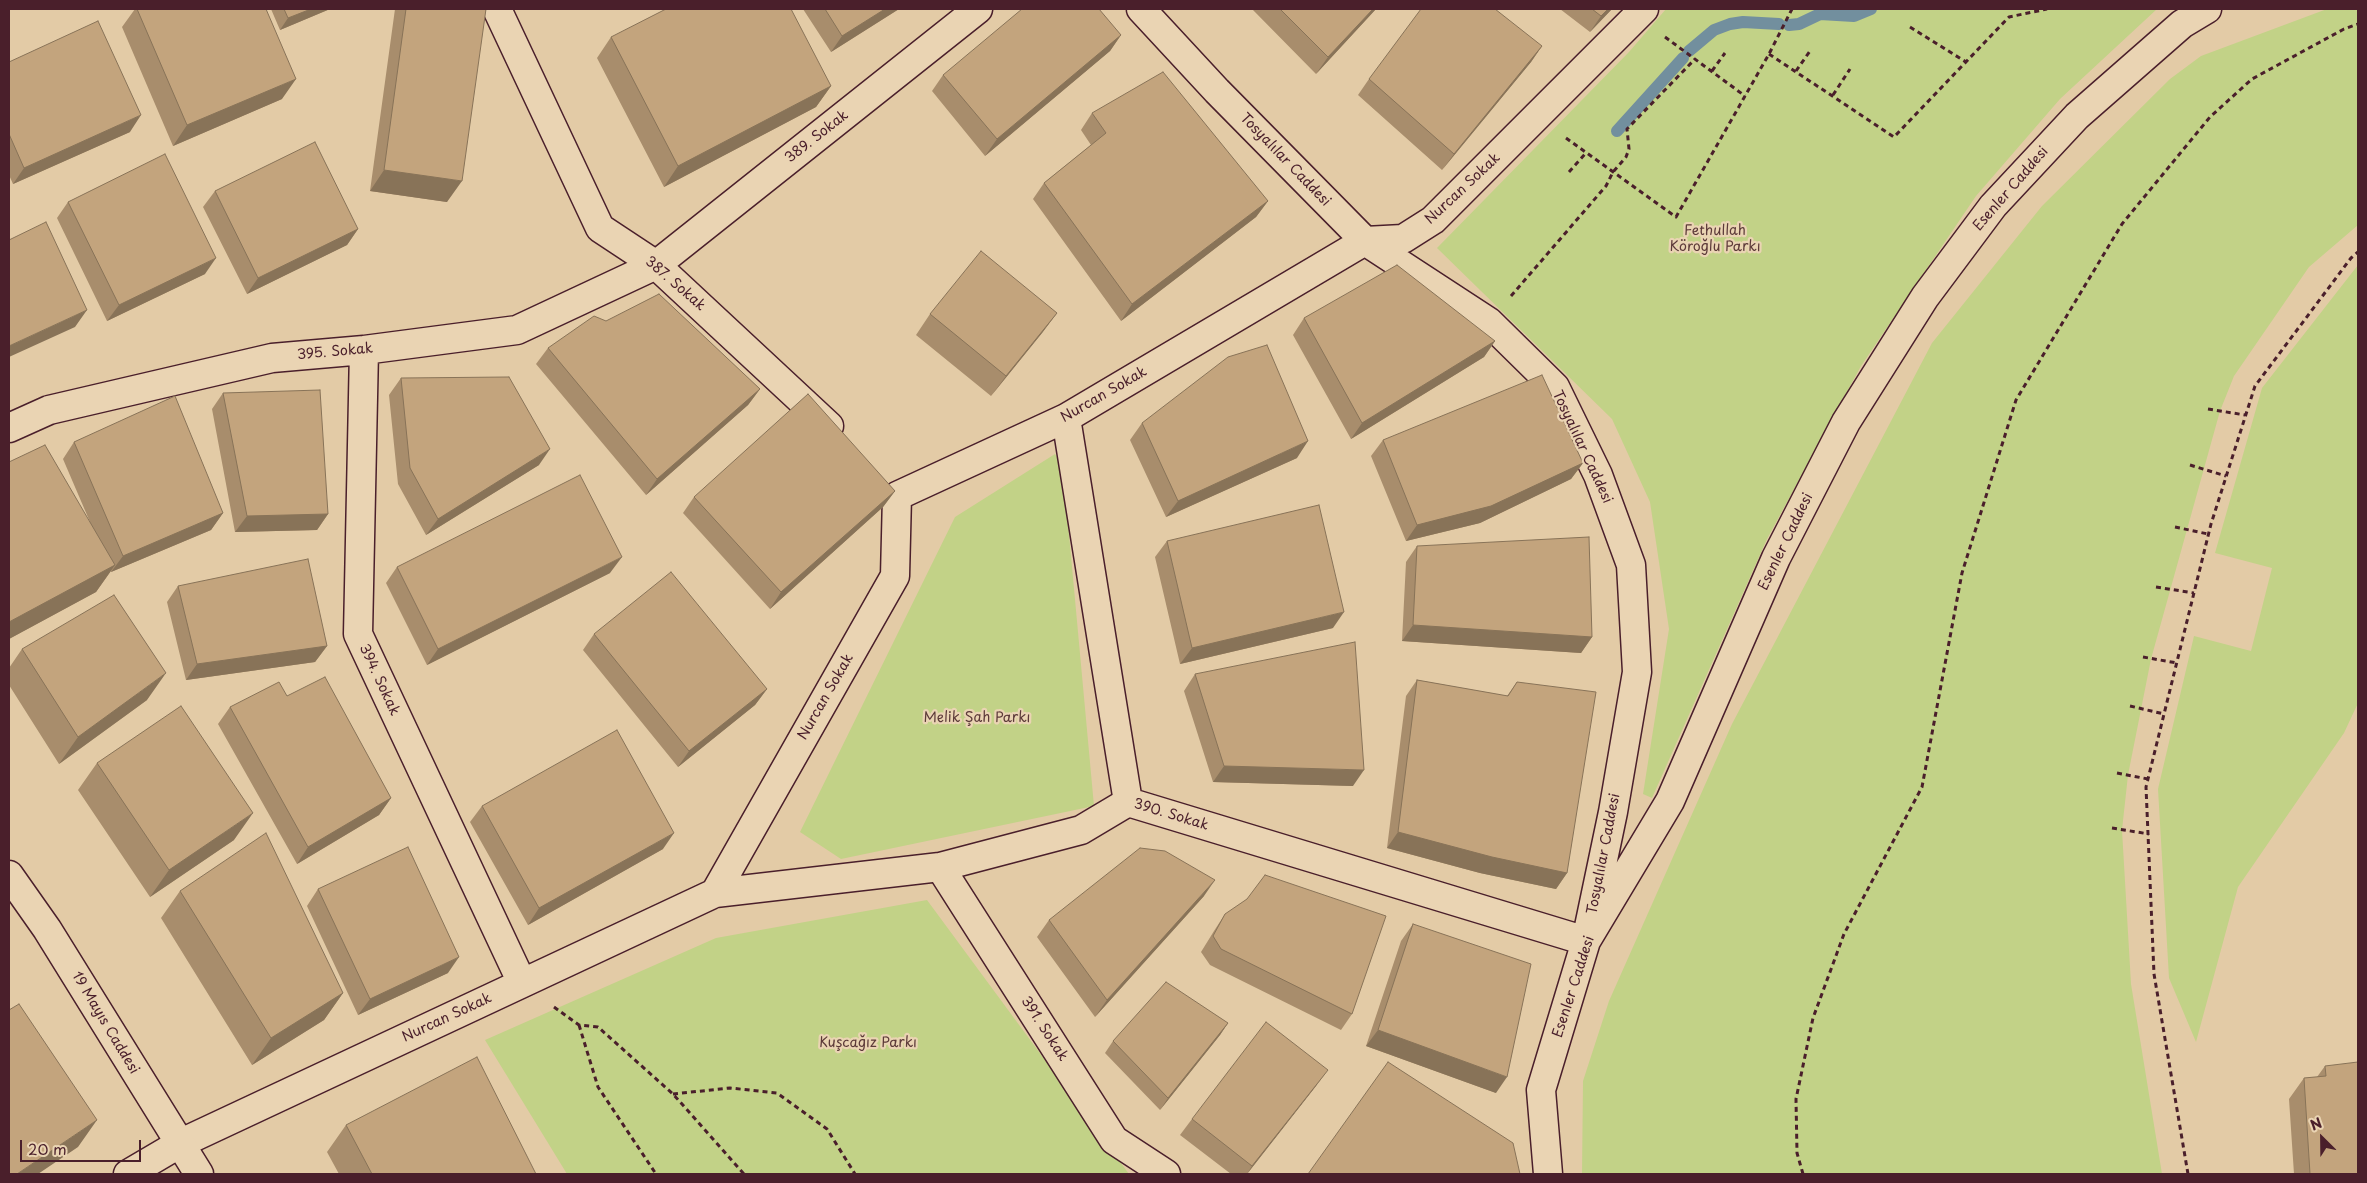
<!DOCTYPE html>
<html>
<head>
<meta charset="utf-8">
<style>
	body { margin:0 }
	#map { position:relative; width:2367px; height:1183px; overflow:hidden; background:#e3cba6; font-family:"Playpen Sans",sans-serif }
	canvas { display:block }
	.frame { position:absolute; inset:0; border:10px solid #4a1f2b; pointer-events:none }
	.north { position:absolute; left:2297px; top:1113px; width:50px; height:50px; -webkit-text-stroke:4px #ead4b3; paint-order:stroke; rotate:337deg; font-size:14px; font-weight:700; line-height:20px; text-align:center; color:#4a1f2b }
	.north::after { content:''; display:block; margin:auto; width:18px; height:22px; background:#4a1f2b; clip-path:polygon(50% 0,100% 100%,50% 72%,0 100%) }
	.scale { position:absolute; left:20px; top:1140px; width:121px; height:22px; box-sizing:border-box; border:2px solid #4a1f2b; border-top:0; padding-left:6px; font-size:15px; line-height:18px; white-space:nowrap; color:#4a1f2b; -webkit-text-stroke:4px #ead4b3; paint-order:stroke }
</style>
</head>
<body>
<div id="map">
<canvas width="2367" height="1183"></canvas>
<div class="frame"></div>
<div class="north">N</div>
<div class="scale">20 m</div>
</div>
<script>
const g = document.querySelector('canvas').getContext('2d');
g.lineJoin = 'round';
function fill(path, color) { g.fillStyle = color; g.fill(path, 'evenodd'); }
const poly = rows => new Path2D(rows.map(r => 'M' + r).join(''));
function strokePath(path, color, width, dash) { g.strokeStyle = color; g.lineWidth = width; g.lineCap = dash ? 'butt' : 'round'; g.setLineDash(dash || []); g.stroke(path); }
function write(font, color, halo, rows, align = 'center') {
  g.font = font + ' "Playpen Sans",sans-serif'; g.lineWidth = 4.5; g.setLineDash([]); g.textBaseline = 'middle'; g.strokeStyle = halo; g.fillStyle = color; for (const [text, x, y, turn = 0] of rows) {
    g.save(); g.translate(x, y); g.rotate((+turn || 0) * Math.PI / 180); g.textAlign = isNaN(turn) ? turn : align; if (halo) g.strokeText(text, 0, 0); g.fillText(text, 0, 0); g.restore();
  }
}
const green = poly([
	[1666,9,2157,9,2060,99,1976,196,1861,366,1767,539,1652,798,1643,794,1669,629,1650,502,1612,419,1437,248,1629,52],
	[2327,9,2358,9,2358,225,2309,267,2234,376,2220,411,2151,659,2128,775,2122,830,2131,984,2162,1174,1582,1174,1583,1081,1609,1001,1732,724,1932,343,2042,206,2170,79,2201,56],
	[2358,265,2358,703,2344,733,2238,887,2196,1042,2169,978,2158,789,2194,636,2251,651,2272,568,2215,553,2262,388],
	[1055,454,1063,469,1094,806,841,859,800,832,955,517],
	[927,900,1129,1174,567,1174,485,1040,716,938]
]);
const stream = poly([
	[1789,25,1799,24,1820,14,1854,16,1871,9],
	[1689,51,1714,30,1730,24,1743,22,1779,24],
	[1617,131,1683,58]
]);
const path = poly([
	[1910,27,1966,62],
	[1665,37,1745,96],
	[1769,54,1894,137,2009,17,2047,9],
	[1712,71,1725,53],
	[1796,71,1810,51],
	[1833,95,1850,69],
	[1566,138,1676,217,1769,54,1792,9],
	[1569,172,1586,153],
	[1511,296,1606,186,1613,172,1626,157,1629,149,1627,129,1695,59],
	[2208,409,2245,415],
	[2190,465,2226,476],
	[2175,527,2208,534],
	[2156,587,2194,593],
	[2143,657,2177,663],
	[2130,706,2164,714],
	[2117,773,2148,779],
	[2112,828,2149,834],
	[554,1007,579,1025,598,1027,673,1094,744,1174],
	[579,1025,598,1087,656,1174],
	[673,1094,730,1088,777,1093,827,1129,855,1174],
	[1803,1174,1797,1153,1796,1099,1813,1018,1844,934,1922,787,1962,573,2016,400,2122,224,2210,117,2252,79,2344,29,2358,24],
	[2188,1174,2154,974,2146,787,2211,524,2255,386,2351,258,2358,252]
]);
const minor = poly([
	[497,9,600,228,656,265,829,426],
	[364,350,358,634,522,983],
	[1066,418,1128,802,1586,941,1613,812,1637,672,1631,565,1598,475,1555,387,1489,322,1365,241,1217,91,1141,9],
	[9,428,49,410,272,358,364,350,517,330,656,265,978,9],
	[940,867,1114,1140,1166,1174],
	[715,893,940,867,1081,830,1128,802],
	[128,1174,179,1144,715,893,895,576,897,496,1066,418,1365,241,1403,239,1433,220,1644,9],
	[1548,1174,1541,1090,1586,941,1670,801,1776,558,1846,422,1925,297,1993,206,2077,116,2182,24,2207,9]
]);
const secondary = poly([
	[9,875,47,929,199,1174]
]);
const wall = poly([
	[135,9,266,9,282,99,173,146,122,27],
	[271,9,330,9,280,30],
	[395,9,486,9,447,202,370,191],
	[803,9,899,9,831,52],
	[1252,9,1376,9,1316,74],
	[1560,9,1612,9,1590,32],
	[1121,35,1110,51,985,156,932,91,943,75],
	[611,37,831,86,816,107,664,187,597,58],
	[1542,46,1531,62,1442,170,1358,95,1369,79],
	[9,62,130,132,13,184,9,175],
	[1092,113,1268,201,1256,217,1121,321,1033,199,1044,183,1091,145,1081,130],
	[215,191,358,229,347,245,247,294,203,207],
	[68,202,205,274,107,321,57,218],
	[1057,313,1042,333,991,396,916,335,930,314],
	[1304,318,1495,341,1484,357,1351,439,1293,335],
	[606,321,760,389,748,405,646,495,536,364,548,348],
	[401,378,539,465,426,535,398,484,389,395],
	[223,393,328,514,317,530,235,532,212,409],
	[1142,423,1297,458,1166,517,1130,440],
	[1383,440,1583,463,1571,479,1480,523,1406,541,1371,456],
	[74,442,223,513,211,530,111,572,111,571,96,592,9,639,9,462,90,522,63,459],
	[895,491,883,507,770,609,683,513,694,497],
	[1167,541,1333,628,1180,664,1155,557],
	[1417,546,1592,637,1581,653,1402,641,1406,562],
	[397,567,610,573,427,665,386,583],
	[178,586,327,646,315,662,186,680,167,602],
	[594,634,767,689,755,705,678,767,583,650],
	[22,649,147,700,59,764,9,685,9,668],
	[1195,674,1353,786,1213,782,1184,691],
	[1417,680,1507,696,1517,682,1567,873,1556,889,1480,873,1387,848,1406,696],
	[287,696,391,798,379,815,297,864,218,724,230,707],
	[97,763,234,840,150,897,78,790],
	[482,806,663,849,528,925,470,822],
	[318,889,448,973,358,1015,307,906],
	[180,891,343,993,324,1020,252,1065,161,918],
	[1204,896,1095,1017,1037,937,1049,920],
	[1225,914,1352,1014,1341,1030,1210,965,1201,952,1214,931],
	[1413,924,1496,1093,1366,1046,1401,941],
	[1228,1023,1220,1035,1160,1110,1105,1053,1113,1041],
	[2325,1066,2358,1174,2294,1174,2289,1099,2304,1078,2317,1077],
	[1316,1086,1247,1174,1231,1174,1180,1135,1192,1119],
	[346,1125,536,1174,339,1174,327,1152]
]);
const shadedWall = poly([
	[311,9,330,9,280,30,288,18],
	[885,9,899,9,831,52,842,36],
	[1373,9,1376,9,1316,74,1328,57],
	[1608,9,1612,9,1590,32,1601,16],
	[1121,35,1110,51,985,156,997,139],
	[1542,46,1531,62,1442,170,1454,154],
	[296,79,282,99,173,146,187,125],
	[831,86,816,107,664,187,678,166],
	[141,115,130,132,13,184,24,168],
	[384,170,462,181,447,202,370,191],
	[1268,201,1256,217,1121,321,1132,304],
	[358,229,347,245,247,294,258,278],
	[216,258,205,274,107,321,119,305],
	[87,310,75,327,9,357,9,346],
	[1057,313,1042,333,991,396,1006,376],
	[1495,341,1484,357,1351,439,1362,423],
	[760,389,748,405,646,495,657,479],
	[1308,441,1297,458,1166,517,1178,501],
	[550,449,539,465,426,535,438,519],
	[1583,463,1571,479,1480,523,1406,541,1417,525],
	[895,491,883,507,770,609,781,592],
	[223,513,211,530,111,572,123,556],
	[328,514,317,530,235,532,247,516],
	[622,557,610,573,427,665,438,649],
	[115,565,96,592,9,639,9,622],
	[1344,612,1333,628,1180,664,1192,648],
	[1413,625,1592,637,1581,653,1402,641],
	[327,646,315,662,186,680,197,664],
	[166,673,147,700,59,764,78,737],
	[767,689,755,705,678,767,689,751],
	[1224,766,1364,770,1353,786,1213,782],
	[391,798,379,815,297,864,308,847],
	[253,813,234,840,150,897,169,870],
	[1398,832,1567,873,1556,889,1480,873,1387,848],
	[674,833,663,849,528,925,539,908],
	[1215,880,1204,896,1095,1017,1107,1000],
	[459,957,448,973,358,1015,370,999],
	[343,993,324,1020,252,1065,271,1038],
	[1228,1023,1220,1035,1160,1110,1168,1098],
	[1378,1030,1507,1077,1496,1093,1366,1046],
	[1328,1070,1316,1086,1247,1174,1252,1166],
	[97,1120,78,1147,38,1174,17,1174]
]);
const building = poly([
	[137,9,266,9,296,79,187,125,137,9],
	[284,9,311,9,288,18,284,9],
	[406,9,486,9,462,181,384,170,406,9],
	[666,9,791,9,831,86,678,166,611,37,666,9],
	[825,9,885,9,842,36,825,9],
	[1022,9,1099,9,1121,35,997,139,943,75,1022,9],
	[1280,9,1373,9,1328,57,1280,9],
	[1421,9,1495,9,1542,46,1454,154,1369,79,1421,9],
	[1592,9,1608,9,1601,16,1592,9],
	[98,21,141,115,24,168,9,134,9,62,98,21],
	[1163,72,1268,201,1132,304,1044,183,1106,133,1092,113,1163,72],
	[315,142,358,229,258,278,215,191,315,142],
	[165,154,216,258,119,305,68,202,165,154],
	[46,222,87,310,9,346,9,240,46,222],
	[981,251,1057,313,1006,376,930,314,981,251],
	[1397,265,1495,341,1362,423,1304,318,1397,265],
	[659,294,760,389,657,479,548,348,594,316,606,321,659,294],
	[1267,345,1308,441,1178,501,1142,423,1228,357,1267,345],
	[1542,375,1583,463,1491,506,1417,525,1383,440,1542,375],
	[509,377,550,449,438,519,410,468,401,378,509,377],
	[320,390,328,514,247,516,223,393,320,390],
	[808,394,895,491,781,592,694,497,808,394],
	[175,396,223,513,123,556,74,442,175,396],
	[45,445,115,565,9,622,9,462,45,445],
	[580,475,622,557,438,649,397,567,580,475],
	[1319,505,1344,612,1192,648,1167,541,1319,505],
	[1589,537,1592,637,1413,625,1417,546,1589,537],
	[308,559,327,646,197,664,178,586,308,559],
	[671,572,767,689,689,751,594,634,671,572],
	[114,595,166,673,78,737,22,649,114,595],
	[1355,642,1364,770,1224,766,1195,674,1355,642],
	[325,677,391,798,308,847,230,707,279,682,287,696,325,677],
	[1417,680,1508,696,1517,682,1596,692,1567,873,1492,857,1398,832,1417,680],
	[181,706,253,813,169,870,97,763,181,706],
	[617,730,674,833,539,908,482,806,617,730],
	[266,833,343,993,271,1038,180,891,266,833],
	[408,847,459,957,370,999,318,889,408,847],
	[1140,848,1165,851,1215,880,1107,1000,1049,920,1140,848],
	[1265,875,1386,916,1352,1014,1221,949,1213,936,1225,914,1247,899,1265,875],
	[1413,924,1531,964,1507,1077,1378,1030,1413,924],
	[1166,982,1228,1023,1168,1098,1113,1041,1166,982],
	[19,1004,97,1120,17,1174,9,1174,9,1010,19,1004],
	[1266,1022,1328,1070,1252,1166,1192,1119,1266,1022],
	[477,1057,536,1174,372,1174,346,1125,477,1057],
	[1388,1062,1513,1143,1520,1174,1308,1174,1388,1062],
	[2358,1062,2358,1174,2310,1174,2304,1078,2326,1076,2325,1066,2358,1062]
]);
const streetNames = [
	["389. Sokak",817,137,-38],
	["Tosyalılar Caddesi",1285,160,46],
	["Nurcan Sokak",1463,189,-43],
	["Esenler Caddesi",2011,189,-49],
	["387. Sokak",675,284,41],
	["395. Sokak",335,352,-5],
	["Nurcan Sokak",1104,395,-30],
	["Tosyalılar Caddesi",1582,447,65],
	["Esenler Caddesi",1786,542,-64],
	["394. Sokak",379,680,65],
	["Nurcan Sokak",826,697,-60],
	["390. Sokak",1171,815,17],
	["Tosyalılar Caddesi",1604,854,-79],
	["Esenler Caddesi",1574,987,-72],
	["Nurcan Sokak",447,1018,-25],
	["19 Mayıs Caddesi",105,1023,59],
	["391. Sokak",1044,1029,57]
];
const parkNames = [
	["Fethullah",1715,231],
	["Köroğlu Parkı",1715,247],
	["Melik Şah Parkı",977,718],
	["Kuşcağız Parkı",868,1043]
];
fill(green, '#c2d287');
strokePath(stream, '#728f9e', 12);
strokePath(minor, '#4a1f2b', 31);
strokePath(secondary, '#4a1f2b', 31);
strokePath(path, '#4a1f2b', 3, [5, 4]);
strokePath(minor, '#ead4b3', 28);
strokePath(secondary, '#ead4b3', 28);
fill(wall, '#a88d6c');
fill(shadedWall, '#887358');
fill(building, '#c3a47d');
strokePath(building, '#887358', 1);
write('14px', '#4a1f2b', '#ead4b3', streetNames);
write('14px', '#5c3a39', '#ead4b3', parkNames);
</script>
</body>
</html>
